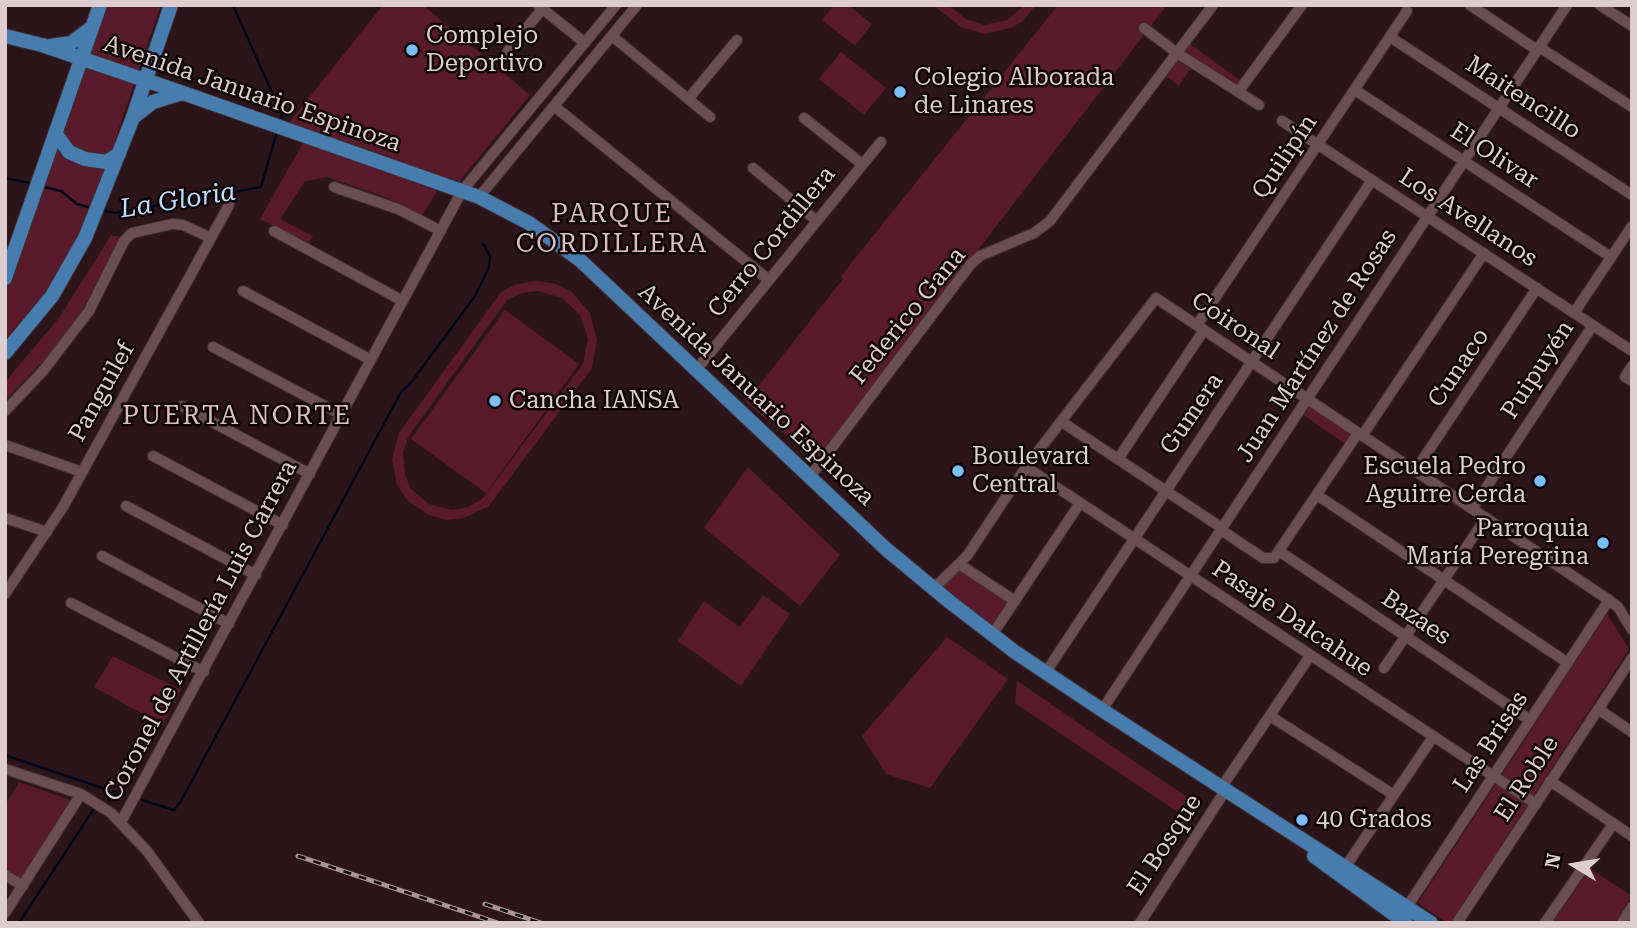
<!DOCTYPE html>
<html>
<head>
<meta charset="utf-8">
<style>
	body { margin:0 }
	#map { position:relative; width:1637px; height:928px; overflow:hidden; background:#2c151a; font-family:"Roboto Serif",serif }
	canvas { display:block }
	.frame { position:absolute; inset:0; border:7px solid #decdcf; pointer-events:none }
	.north { position:absolute; left:1539px; top:830px; width:70px; height:70px; -webkit-text-stroke:5px #0e0506; paint-order:stroke; rotate:281deg; font-size:19px; font-weight:700; line-height:28px; text-align:center; color:#decdcf }
	.north::after { content:''; display:block; margin:auto; width:24px; height:32px; background:#decdcf; clip-path:polygon(50% 0,100% 100%,50% 72%,0 100%) }
</style>
</head>
<body>
<div id="map">
<canvas width="1637" height="928"></canvas>
<div class="frame"></div>
<div class="north">N</div>
</div>
<script>
const g = document.querySelector('canvas').getContext('2d');
g.lineJoin = 'round';
function fill(path, color) { g.fillStyle = color; g.fill(path, 'evenodd'); }
const poly = rows => new Path2D(rows.map(r => 'M' + r).join(''));
function strokePath(path, color, width, dash) { g.strokeStyle = color; g.lineWidth = width; g.lineCap = dash ? 'butt' : 'round'; g.setLineDash(dash || []); g.stroke(path); }
function write(font, color, halo, rows, align = 'center') {
  g.font = font + ' "Roboto Serif",serif'; g.lineWidth = 5; g.setLineDash([]); g.textBaseline = 'middle'; g.strokeStyle = halo; g.fillStyle = color; for (const [text, x, y, turn = 0] of rows) {
    g.save(); g.translate(x, y); g.rotate((+turn || 0) * Math.PI / 180); g.textAlign = isNaN(turn) ? turn : align; if (halo) g.strokeText(text, 0, 0); g.fillText(text, 0, 0); g.restore();
  }
}
const green = poly([
	[104,5,161,5,112,149,91,205,66,261,58,277,5,340,5,290],
	[383,5,423,5,530,95,459,182,288,124],
	[834,5,848,5,872,24,855,46,822,20],
	[933,5,948,5,966,19,984,25,1007,20,1025,5,1036,5,1023,21,1011,28,984,34,961,27],
	[1058,5,1167,5,816,460,746,402,843,279,841,276],
	[1190,44,1241,81,1237,87,1183,53],
	[841,52,886,88,864,115,819,79],
	[1178,60,1190,69,1179,86,1166,76],
	[303,143,438,189,422,216,388,198,327,177,305,181,280,219,313,236,309,243,260,219],
	[111,235,121,237,80,314,48,356,5,401,5,382,59,318],
	[535,281,553,283,571,291,590,313,597,340,592,368,489,506,464,518,446,520,429,515,407,500,397,485,392,459,399,433,501,292,517,284],
	[538,291,562,298,580,315,588,339,583,364,482,499,468,507,452,510,429,504,411,489,405,475,403,452,408,437,507,300,522,293],
	[505,310,579,364,486,493,411,439],
	[1307,402,1355,434,1348,446,1301,413],
	[748,467,840,555,800,606,704,528],
	[961,567,1011,602,990,629,938,588],
	[763,595,790,614,741,686,678,641,704,601,740,627],
	[1607,614,1629,649,1451,923,1447,923,1418,903],
	[947,637,1008,679,930,788,886,774,862,736],
	[113,656,181,690,163,725,94,687],
	[1017,681,1191,800,1176,811,1015,703],
	[19,782,70,800,21,879,5,869,5,805],
	[1590,869,1632,896,1615,923,1552,923]
]);
const stream = poly([
	[233,5,282,115,281,118],
	[5,178,34,184],
	[44,187,61,191,77,204,91,208],
	[101,210,115,213,261,187,276,135],
	[5,755,117,793,109,801],
	[142,800,174,810,181,801,401,392,410,384,475,296,489,267,490,256,483,244],
	[19,923,93,810]
]);
const minor = poly([
	[538,5,585,43],
	[1470,5,1537,50],
	[1600,5,1632,26],
	[1144,28,1177,53,1259,105],
	[612,36,710,117],
	[1390,37,1632,195],
	[1539,47,1632,107],
	[508,51,542,9],
	[1355,90,1611,257],
	[1238,92,1302,5],
	[689,98,737,40],
	[554,106,769,280],
	[804,118,862,164],
	[1282,121,1632,351],
	[753,168,817,221],
	[334,187,398,209,441,231],
	[479,197,637,5],
	[274,231,403,301],
	[243,291,371,360],
	[1574,313,1632,226],
	[1197,325,1407,11],
	[213,347,342,415],
	[1632,366,1625,377,1632,381],
	[697,369,881,142],
	[182,406,310,474],
	[5,411,43,371,89,311,124,241,132,233,172,224,183,225,211,238],
	[1062,422,1222,528],
	[1362,436,1484,253],
	[5,445,82,472],
	[153,456,283,525],
	[1118,459,1204,330],
	[1026,467,1536,804],
	[1415,471,1537,288],
	[809,478,970,265,980,256,1034,233,1050,221,1213,5],
	[1317,495,1568,663],
	[126,506,256,575],
	[1472,509,1593,325],
	[5,518,47,532],
	[1221,530,1263,558,1274,558,1358,433],
	[1279,551,1530,720],
	[102,556,229,624],
	[959,564,1015,601],
	[933,589,967,556,1026,467,1156,298,1609,600,1618,607,1632,630],
	[5,594,63,507,229,205],
	[71,603,204,672],
	[992,635,1080,503],
	[1384,668,1486,518],
	[1046,672,1372,180],
	[1598,709,1632,732],
	[1102,710,1567,5],
	[1270,716,1394,795],
	[5,769,81,794,111,813,147,851,199,923],
	[1550,781,1632,836],
	[1221,788,1310,656],
	[121,822,462,191,616,5],
	[1346,866,1433,737],
	[5,875,23,886],
	[1407,907,1609,600],
	[5,913,81,794],
	[1140,923,1225,791],
	[1457,923,1632,658],
	[1545,923,1613,824],
	[1622,923,1632,907]
]);
const major = poly([
	[5,36,42,45,183,93,479,197,529,223,580,260,886,549,950,602,1015,652,1102,710,1431,923],
	[50,46,71,43,91,28],
	[135,116,153,102,182,93],
	[56,134,69,152,85,159,106,162,119,154],
	[5,278,100,5],
	[5,353,52,296,85,238,132,120,171,5],
	[1314,856,1406,923]
]);
const rail = poly([
	[298,856,498,923],
	[485,904,541,923]
]);
const markers = [
	[412,50,7,"#7cbef9"],
	[900,92,7,"#7cbef9"],
	[495,401,7,"#7cbef9"],
	[958,471,7,"#7cbef9"],
	[1540,481,7,"#7cbef9"],
	[1603,543,7,"#7cbef9"],
	[1302,820,7,"#7cbef9"]
];
const poiNames = [
	["Complejo",426,36],
	["Deportivo",426,64],
	["Colegio Alborada",914,78],
	["de Linares",914,106],
	["Cancha IANSA",509,401],
	["Boulevard",972,457],
	["Central",972,485],
	["Escuela Pedro",1526,467,"right"],
	["Aguirre Cerda",1526,495,"right"],
	["Parroquia",1589,529,"right"],
	["María Peregrina",1589,557,"right"],
	["40 Grados",1316,820]
];
const streetNames = [
	["Avenida Januario Espinoza",252,94,19],
	["Maitencillo",1523,98,33],
	["El Olivar",1494,156,33],
	["Quilipín",1285,157,-56],
	["Los Avellanos",1468,218,33],
	["Cerro Cordillera",772,242,-51],
	["Federico Gana",908,316,-51],
	["Coironal",1235,326,34],
	["Juan Martínez de Rosas",1317,346,-57],
	["Cunaco",1459,368,-56],
	["Puipuyén",1538,370,-57],
	["Panguilef",102,392,-61],
	["Avenida Januario Espinoza",756,395,43],
	["Gumera",1192,414,-56],
	["Bazaes",1416,618,34],
	["Pasaje Dalcahue",1292,619,34],
	["Coronel de Artillería Luis Carrera",201,631,-62],
	["Las Brisas",1491,742,-57],
	["El Roble",1527,779,-57],
	["El Bosque",1165,845,-57]
];
const waterNames = [
	["La Gloria",178,201,-9]
];
const neighbourhoodNames = [
	["PARQUE",612,214],
	["CORDILLERA",612,244],
	["PUERTA NORTE",237,416]
];
fill(green, '#591a2b');
strokePath(stream, '#000817', 2.5);
strokePath(minor, '#402f31', 12);
strokePath(major, '#402f31', 16);
strokePath(minor, '#6b4e53', 10);
strokePath(major, '#477cae', 14);
strokePath(rail, '#a89598', 5);
strokePath(rail, '#0e0506', 2.5, [8]);
for (const [x, y, r, color] of markers) { const dot = new Path2D(); dot.arc(x, y, r, 0, 2 * Math.PI); g.fillStyle = color; g.fill(dot); strokePath(dot, '#0e0506', 2.5); }
write('24px', '#decdcf', '#0e0506', poiNames, 'left');
write('24px', '#decdcf', '#0e0506', streetNames);
write('italic 26px', '#bdddfb', '#0e0506', waterNames);
g.letterSpacing = '2px';
write('26px', '#ddbcc1', '#0e0506', neighbourhoodNames);
g.letterSpacing = '0px';
</script>
</body>
</html>
